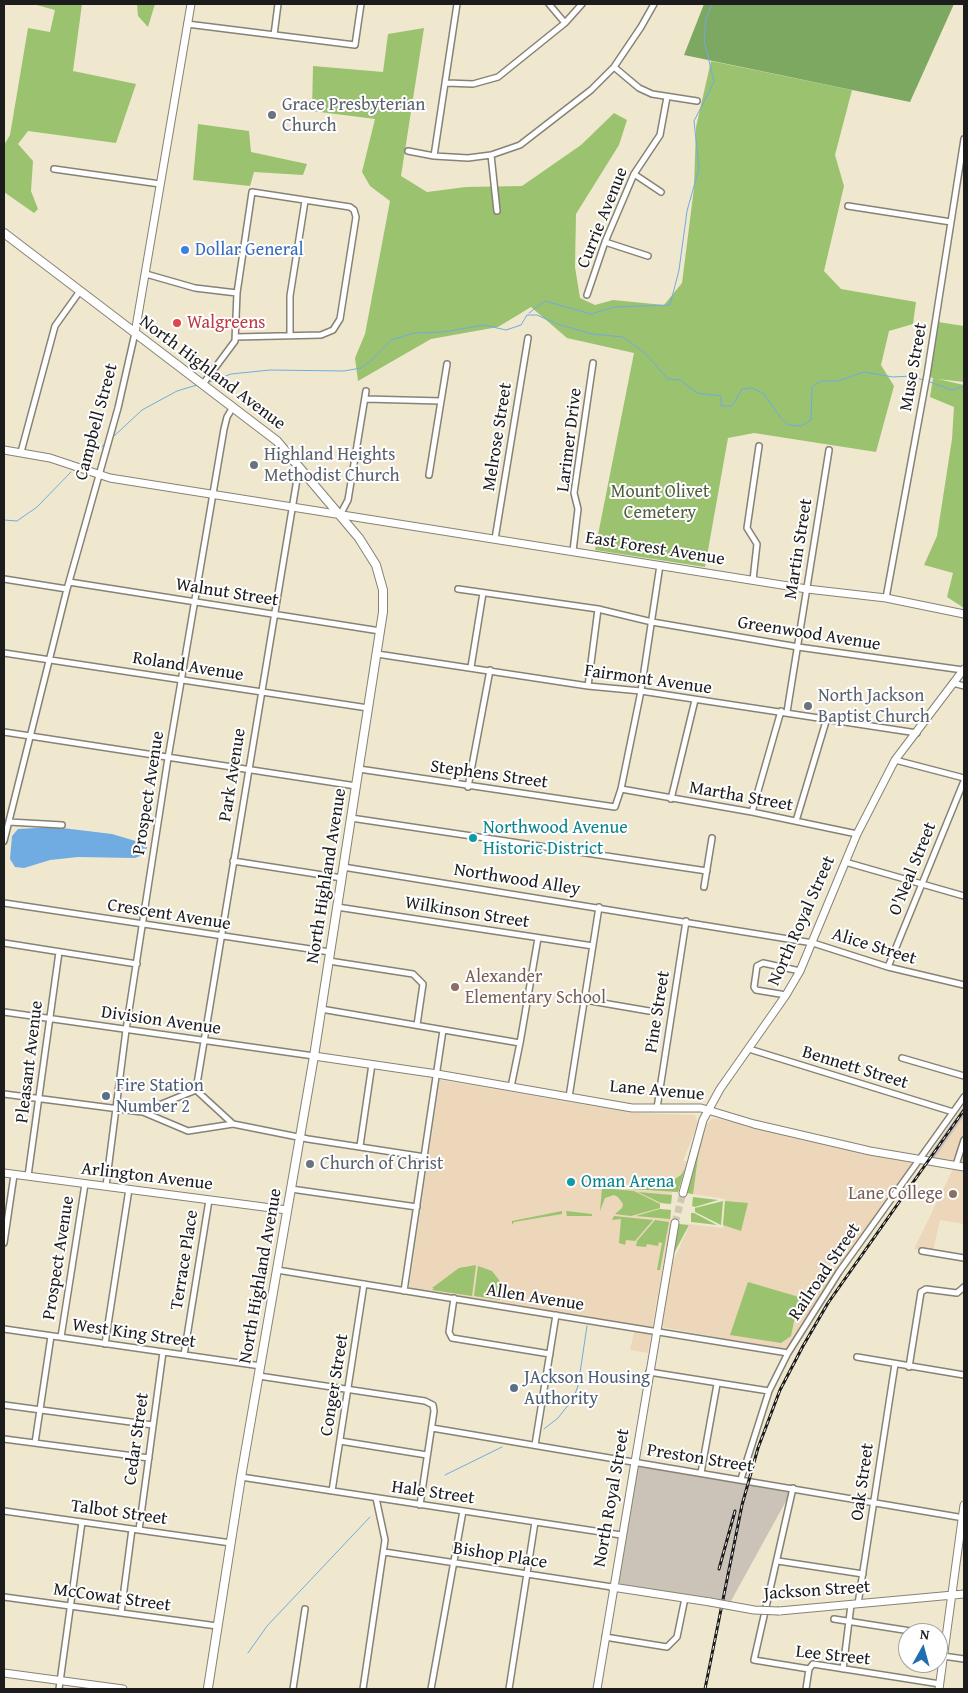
<!DOCTYPE html>
<html>
<head>
<meta charset="utf-8">
<style>
	body { margin:0 }
	#map { position:relative; width:968px; height:1693px; overflow:hidden; background:#efe8cf; font-family:"Gentium Book Plus",serif }
	canvas { display:block }
	.frame { position:absolute; inset:0; border:5px solid #1c1c1c; pointer-events:none }
	.north { position:absolute; left:898px; top:1623px; width:50px; height:50px; box-sizing:border-box; background:#fff; border:1px solid #a4a4a4; border-radius:50%; rotate:7deg; font-size:14px; font-weight:700; line-height:20px; text-align:center; color:#1c1c1c }
	.north::after { content:''; display:block; margin:auto; width:18px; height:22px; background:#1f6fb2; clip-path:polygon(50% 0,100% 100%,50% 72%,0 100%) }
</style>
</head>
<body>
<div id="map">
<canvas width="968" height="1693"></canvas>
<div class="frame"></div>
<div class="north">N</div>
</div>
<script>
const g = document.querySelector('canvas').getContext('2d');
g.lineJoin = 'round';
function fill(path, color) { g.fillStyle = color; g.fill(path, 'evenodd'); }
const poly = rows => new Path2D(rows.map(r => 'M' + r).join(''));
function strokePath(path, color, width, dash) { g.strokeStyle = color; g.lineWidth = width; g.lineCap = dash ? 'butt' : 'round'; g.setLineDash(dash || []); g.stroke(path); }
function write(font, color, halo, rows, align = 'center') {
  g.font = font + ' "Gentium Book Plus",serif'; g.lineWidth = 4; g.setLineDash([]); g.textBaseline = 'middle'; g.strokeStyle = halo; g.fillStyle = color; for (const [text, x, y, turn = 0] of rows) {
    g.save(); g.translate(x, y); g.rotate((+turn || 0) * Math.PI / 180); g.textAlign = isNaN(turn) ? turn : align; if (halo) g.strokeText(text, 0, 0); g.fillText(text, 0, 0); g.restore();
  }
}
const built = poly([
	[440,1080,634,1113,695,1115,698,1123,683,1161,688,1161,678,1192,672,1192,671,1204,661,1203,659,1206,661,1209,671,1210,671,1223,652,1327,409,1288],
	[964,1116,964,1224,940,1220,933,1251,914,1249,956,1163,934,1159],
	[718,1119,909,1161,911,1163,910,1170,836,1271,788,1349,785,1350,662,1327,671,1266,690,1224,723,1228,725,1199,686,1193,707,1124,712,1119],
	[634,1332,651,1335,648,1353,630,1350]
]);
const industrial = poly([
	[964,1106,964,1116,934,1159,929,1155],
	[637,1465,791,1492,731,1601,618,1584]
]);
const green = poly([
	[33,4,82,4,73,71,136,84,116,143,28,131,18,144,33,161,31,191,38,209,34,213,4,192,4,145,10,135,28,28,50,32,55,10],
	[137,4,155,4,148,27,138,16],
	[424,28,401,176,427,192,466,187,522,186,581,145,614,113,627,120,619,145,576,214,575,267,580,298,595,305,613,300,664,305,682,283,694,188,696,127,711,61,852,90,835,155,844,186,824,271,841,289,916,302,913,324,889,331,881,365,894,386,876,452,754,433,728,438,705,567,595,550,634,353,567,338,531,307,498,327,431,339,358,381,355,358,365,334,390,201,370,186,362,172,375,119,312,111,313,66,383,72,388,34],
	[198,124,249,131,251,152,307,164,303,175,254,172,250,186,193,180],
	[938,322,964,326,964,382,938,379,964,385,964,608,947,597,953,573,924,565,937,536,952,439,954,407,930,397,933,378,930,377],
	[707,1122,698,1157,693,1194,686,1193],
	[685,1168,678,1192,633,1189,634,1185,658,1186,667,1184,681,1175],
	[602,1188,634,1191,660,1204,660,1208,631,1216,615,1214,622,1208,623,1204,618,1197,614,1195,605,1198,600,1211],
	[638,1192,672,1195,671,1204,661,1203],
	[693,1197,718,1200,695,1207,692,1206],
	[723,1201,721,1225,695,1212,695,1208],
	[725,1201,748,1203,741,1231,723,1225],
	[660,1209,671,1210,670,1219,636,1216],
	[562,1211,562,1214,514,1222,512,1225,512,1221],
	[566,1211,592,1214,592,1216,567,1216],
	[691,1213,694,1213,717,1225,691,1222],
	[614,1216,653,1220,635,1241,626,1240,625,1245,619,1243,621,1219,612,1220],
	[655,1220,669,1222,660,1270,657,1270,662,1243,659,1242,658,1246,647,1244,646,1247,636,1246,637,1241],
	[679,1224,689,1225,673,1255,674,1246],
	[476,1265,472,1296,432,1290,434,1288,432,1288,459,1268],
	[478,1266,492,1271,499,1280,502,1287,500,1300,474,1296],
	[748,1282,799,1297,791,1336,781,1343,730,1335]
]);
const forest = poly([
	[704,4,954,4,910,102,684,55]
]);
const water = poly([
	[54,827,112,834,139,842,147,847,145,854,135,858,78,857,50,860,24,868,15,867,10,859,12,836,18,829]
]);
const stream = poly([
	[529,313,545,301,591,314,614,307,670,305,679,270,687,211,699,168,694,121,714,82,704,40,706,18,712,4],
	[209,382,231,374,270,370,344,371,361,368,372,360,391,340,414,333,443,332,484,325,506,330,521,325,527,315,537,315,557,324,592,334,623,337,645,353,668,379,680,380,697,393,721,396,721,406,732,406,742,389,752,388,763,393,781,418,788,425,801,426,811,420,812,387,821,381,838,381,864,372,893,377,911,376,923,380],
	[930,382,952,390,964,386],
	[113,437,142,410,177,391,197,385],
	[83,462,106,443],
	[4,520,17,521,37,507,71,472],
	[544,1429,558,1418,573,1399,578,1386,587,1326],
	[445,1475,502,1447],
	[248,1653,267,1626,370,1517]
]);
const secondaryTunnel = poly([
	[675,1223,683,1193]
]);
const street = poly([
	[549,4,565,23],
	[187,24,355,45,361,4],
	[274,35,278,4],
	[614,67,639,88,652,94,697,101],
	[447,83,473,84,498,77,565,23,582,4],
	[408,151,434,156,468,158,491,155,520,145,591,90,614,67,641,27,654,4],
	[491,155,497,211],
	[434,156,457,4],
	[54,169,160,184],
	[634,174,661,192],
	[848,206,951,222],
	[605,242,648,256],
	[146,274,195,288,237,293],
	[587,295,605,242,634,174,660,135,667,97],
	[290,335,290,296,305,201],
	[203,384,235,341,237,293,252,192,350,207,354,210,356,217,340,319,333,330,321,335,236,337],
	[366,399,441,401],
	[21,452,55,326,80,291],
	[429,475,447,364],
	[340,515,348,500,366,391],
	[495,539,528,338],
	[573,551,578,509,574,493,593,363],
	[4,579,67,589],
	[753,580,757,544,747,528,759,446],
	[69,582,380,631],
	[458,589,598,609,652,622,798,647,963,670],
	[886,598,927,375,964,139],
	[4,653,368,708],
	[377,654,588,686,641,691,917,733],
	[471,667,483,593],
	[953,683,964,686],
	[588,686,598,609],
	[787,712,829,450],
	[4,732,356,786],
	[895,760,964,778],
	[359,769,615,807,621,789,641,691,660,565],
	[468,787,490,670],
	[621,789,752,812,857,834],
	[671,799,695,700],
	[752,812,781,711],
	[351,818,707,871],
	[796,821,827,718],
	[9,822,62,825],
	[4,841,67,589,118,408,135,333],
	[233,861,342,878],
	[845,862,964,896],
	[343,867,813,943,888,967,964,985],
	[704,887,712,838],
	[4,903,330,952],
	[337,907,593,946],
	[4,943,137,964],
	[329,961,413,974,423,984,417,1025],
	[888,967,964,781],
	[786,995,756,990,754,987,757,966,763,963,800,971],
	[585,1000,649,1011],
	[321,1009,520,1043,511,1087],
	[4,1012,314,1056],
	[520,1043,538,938],
	[749,1049,953,1112],
	[902,1058,964,1076],
	[196,1090,299,467],
	[4,1094,142,1112,196,1090,233,1124,308,1139,425,1157],
	[569,1097,599,907],
	[657,1108,686,921],
	[143,1112,188,1131,233,1124],
	[360,1146,372,1064],
	[956,1165,964,1140],
	[28,1176,59,952],
	[106,1186,126,1030,168,758,224,429,227,417,233,407],
	[291,1189,417,1207],
	[4,1243,14,1175],
	[922,1251,964,1258],
	[277,1270,788,1353],
	[404,1291,443,1030],
	[454,1298,449,1332,452,1338,550,1354],
	[4,1329,261,1366],
	[61,1337,85,1184],
	[105,1344,129,1189],
	[184,1355,209,1200],
	[857,1357,964,1375],
	[909,1367,921,1292,926,1289,957,1293,964,1287],
	[649,1372,769,1391],
	[259,1376,425,1401,433,1405,434,1411,420,1505],
	[4,1405,153,1425],
	[432,1428,964,1518],
	[4,1439,149,1458],
	[340,1441,427,1455],
	[35,1443,51,1336],
	[535,1445,556,1315],
	[701,1473,717,1384],
	[241,1477,621,1535],
	[741,1479,769,1391,788,1353,839,1272,964,1097],
	[793,1488,754,1660,809,1669,813,1664,940,1684],
	[332,1491,364,1284],
	[4,1511,231,1543],
	[139,1530,163,1352],
	[384,1552,612,1587],
	[778,1561,863,1574],
	[4,1597,217,1626],
	[858,1604,895,1364],
	[121,1613,132,1529],
	[834,1619,923,1633],
	[605,1637,667,1647,677,1637,685,1598],
	[943,1656,964,1659],
	[843,1669,851,1605],
	[59,1689,82,1522],
	[293,1689,305,1609],
	[363,1689,385,1540,376,1498],
	[431,1689,463,1511],
	[509,1689,535,1522],
	[806,1689,809,1669]
]);
const secondary = poly([
	[135,333,191,4],
	[4,450,50,458,110,478,807,589,886,598,964,614],
	[314,1056,437,1074,632,1108,701,1108,754,1124,870,1151,964,1167],
	[4,1173,287,1210],
	[683,1193,703,1120,720,1089,786,995,800,971,857,834,895,760,964,669],
	[612,1587,710,1602],
	[779,1611,964,1594],
	[4,1673,123,1689],
	[597,1689,675,1223],
	[939,1689,964,1505]
]);
const primary = poly([
	[4,233,277,441,359,538,376,565,383,590,383,612,380,631,314,1056,241,1477,208,1688]
]);
const rail = poly([
	[719,1569,735,1511],
	[705,1689,742,1505,758,1448,780,1390,803,1346,828,1303,964,1110]
]);
const secondaryBridge = poly([
	[710,1602,754,1610,779,1611]
]);
const markers = [
	[272,115,5,"#6b7280"],
	[185,250,5,"#3f7fe0"],
	[177,323,5,"#e0444e"],
	[254,465,5,"#6b7280"],
	[808,706,5,"#6b7280"],
	[473,838,5,"#0f9aa8"],
	[455,987,5,"#8d6e63"],
	[106,1096,5,"#5c6f8a"],
	[310,1164,5,"#6b7280"],
	[571,1182,5,"#0f9aa8"],
	[953,1194,5,"#8d6e63"],
	[514,1388,5,"#5c6f8a"]
];
const worshipNames = [
	["Grace Presbyterian",282,105],
	["Church",282,126],
	["Highland Heights",264,455],
	["Methodist Church",264,476],
	["North Jackson",818,696],
	["Baptist Church",818,717],
	["Church of Christ",320,1164]
];
const streetNames = [
	["Currie Avenue",603,218,-68],
	["Muse Street",914,367,-80],
	["North Highland Avenue",212,373,37],
	["Campbell Street",97,422,-75],
	["Melrose Street",498,437,-81],
	["Larimer Drive",570,440,-83],
	["East Forest Avenue",655,549,9],
	["Martin Street",799,549,-81],
	["Walnut Street",227,593,9],
	["Greenwood Avenue",809,634,9],
	["Roland Avenue",188,667,9],
	["Fairmont Avenue",648,680,8],
	["Park Avenue",233,775,-81],
	["Stephens Street",489,775,8],
	["Prospect Avenue",149,793,-81],
	["Martha Street",741,797,10],
	["O'Neal Street",913,869,-68],
	["North Highland Avenue",327,876,-81],
	["Northwood Alley",517,880,9],
	["Wilkinson Street",467,913,9],
	["Crescent Avenue",169,915,9],
	["North Royal Street",802,921,-66],
	["Alice Street",874,947,17],
	["Pine Street",658,1012,-81],
	["Division Avenue",161,1021,8],
	["Pleasant Avenue",30,1062,-83],
	["Bennett Street",855,1068,17],
	["Lane Avenue",657,1091,5],
	["Arlington Avenue",147,1177,7],
	["Prospect Avenue",59,1258,-81],
	["Terrace Place",185,1260,-81],
	["Railroad Street",825,1272,-56],
	["North Highland Avenue",261,1276,-80],
	["Allen Avenue",535,1298,9],
	["West King Street",134,1334,8],
	["Conger Street",335,1385,-81],
	["Cedar Street",137,1439,-82],
	["Preston Street",700,1459,9],
	["Oak Street",863,1482,-82],
	["Hale Street",433,1493,8],
	["North Royal Street",612,1498,-80],
	["Talbot Street",119,1513,8],
	["Bishop Place",500,1556,9],
	["Jackson Street",817,1591,-4],
	["McCowat Street",112,1598,8],
	["Lee Street",833,1656,6]
];
const shopNames = [
	["Dollar General",195,250]
];
const healthNames = [
	["Walgreens",187,323]
];
const parkNames = [
	["Mount Olivet",660,492],
	["Cemetery",660,513]
];
const cultureNames = [
	["Northwood Avenue",483,828],
	["Historic District",483,849],
	["Oman Arena",581,1182]
];
const educationNames = [
	["Alexander",465,977],
	["Elementary School",465,998],
	["Lane College",943,1194,"right"]
];
const serviceNames = [
	["Fire Station",116,1086],
	["Number 2",116,1107],
	["JAckson Housing",524,1378],
	["Authority",524,1399]
];
fill(built, '#ecd7ba');
fill(industrial, '#cbc2b8');
fill(green, '#9bc26e');
fill(forest, '#7ca861');
fill(water, '#70abe1');
strokePath(stream, '#70abe1', 1);
strokePath(secondaryTunnel, '#cfc9b4', 7, [7, 3.5]);
strokePath(street, '#868276', 8);
strokePath(secondary, '#868276', 9);
strokePath(primary, '#868276', 10);
strokePath(street, '#fff', 5);
strokePath(secondary, '#fff', 7);
strokePath(primary, '#fff', 8);
strokePath(rail, '#1c1c1c', 3);
strokePath(rail, '#fff', 1, [4]);
strokePath(secondaryBridge, '#868276', 9, []);
strokePath(secondaryBridge, '#fff', 7);
for (const [x, y, r, color] of markers) { const dot = new Path2D(); dot.arc(x, y, r, 0, 2 * Math.PI); g.fillStyle = color; g.fill(dot); strokePath(dot, '#fff', 2); }
write('18px', '#5b616d', '#fff', worshipNames, 'left');
write('18px', '#1c1c1c', '#fff', streetNames);
write('18px', '#366cbe', '#fff', shopNames, 'left');
write('18px', '#be3a42', '#fff', healthNames, 'left');
write('18px', '#4f5e3d', '#fff', parkNames);
write('18px', '#0d838f', '#fff', cultureNames, 'left');
write('18px', '#785e54', '#fff', educationNames, 'left');
write('18px', '#4e5e75', '#fff', serviceNames, 'left');
</script>
</body>
</html>
